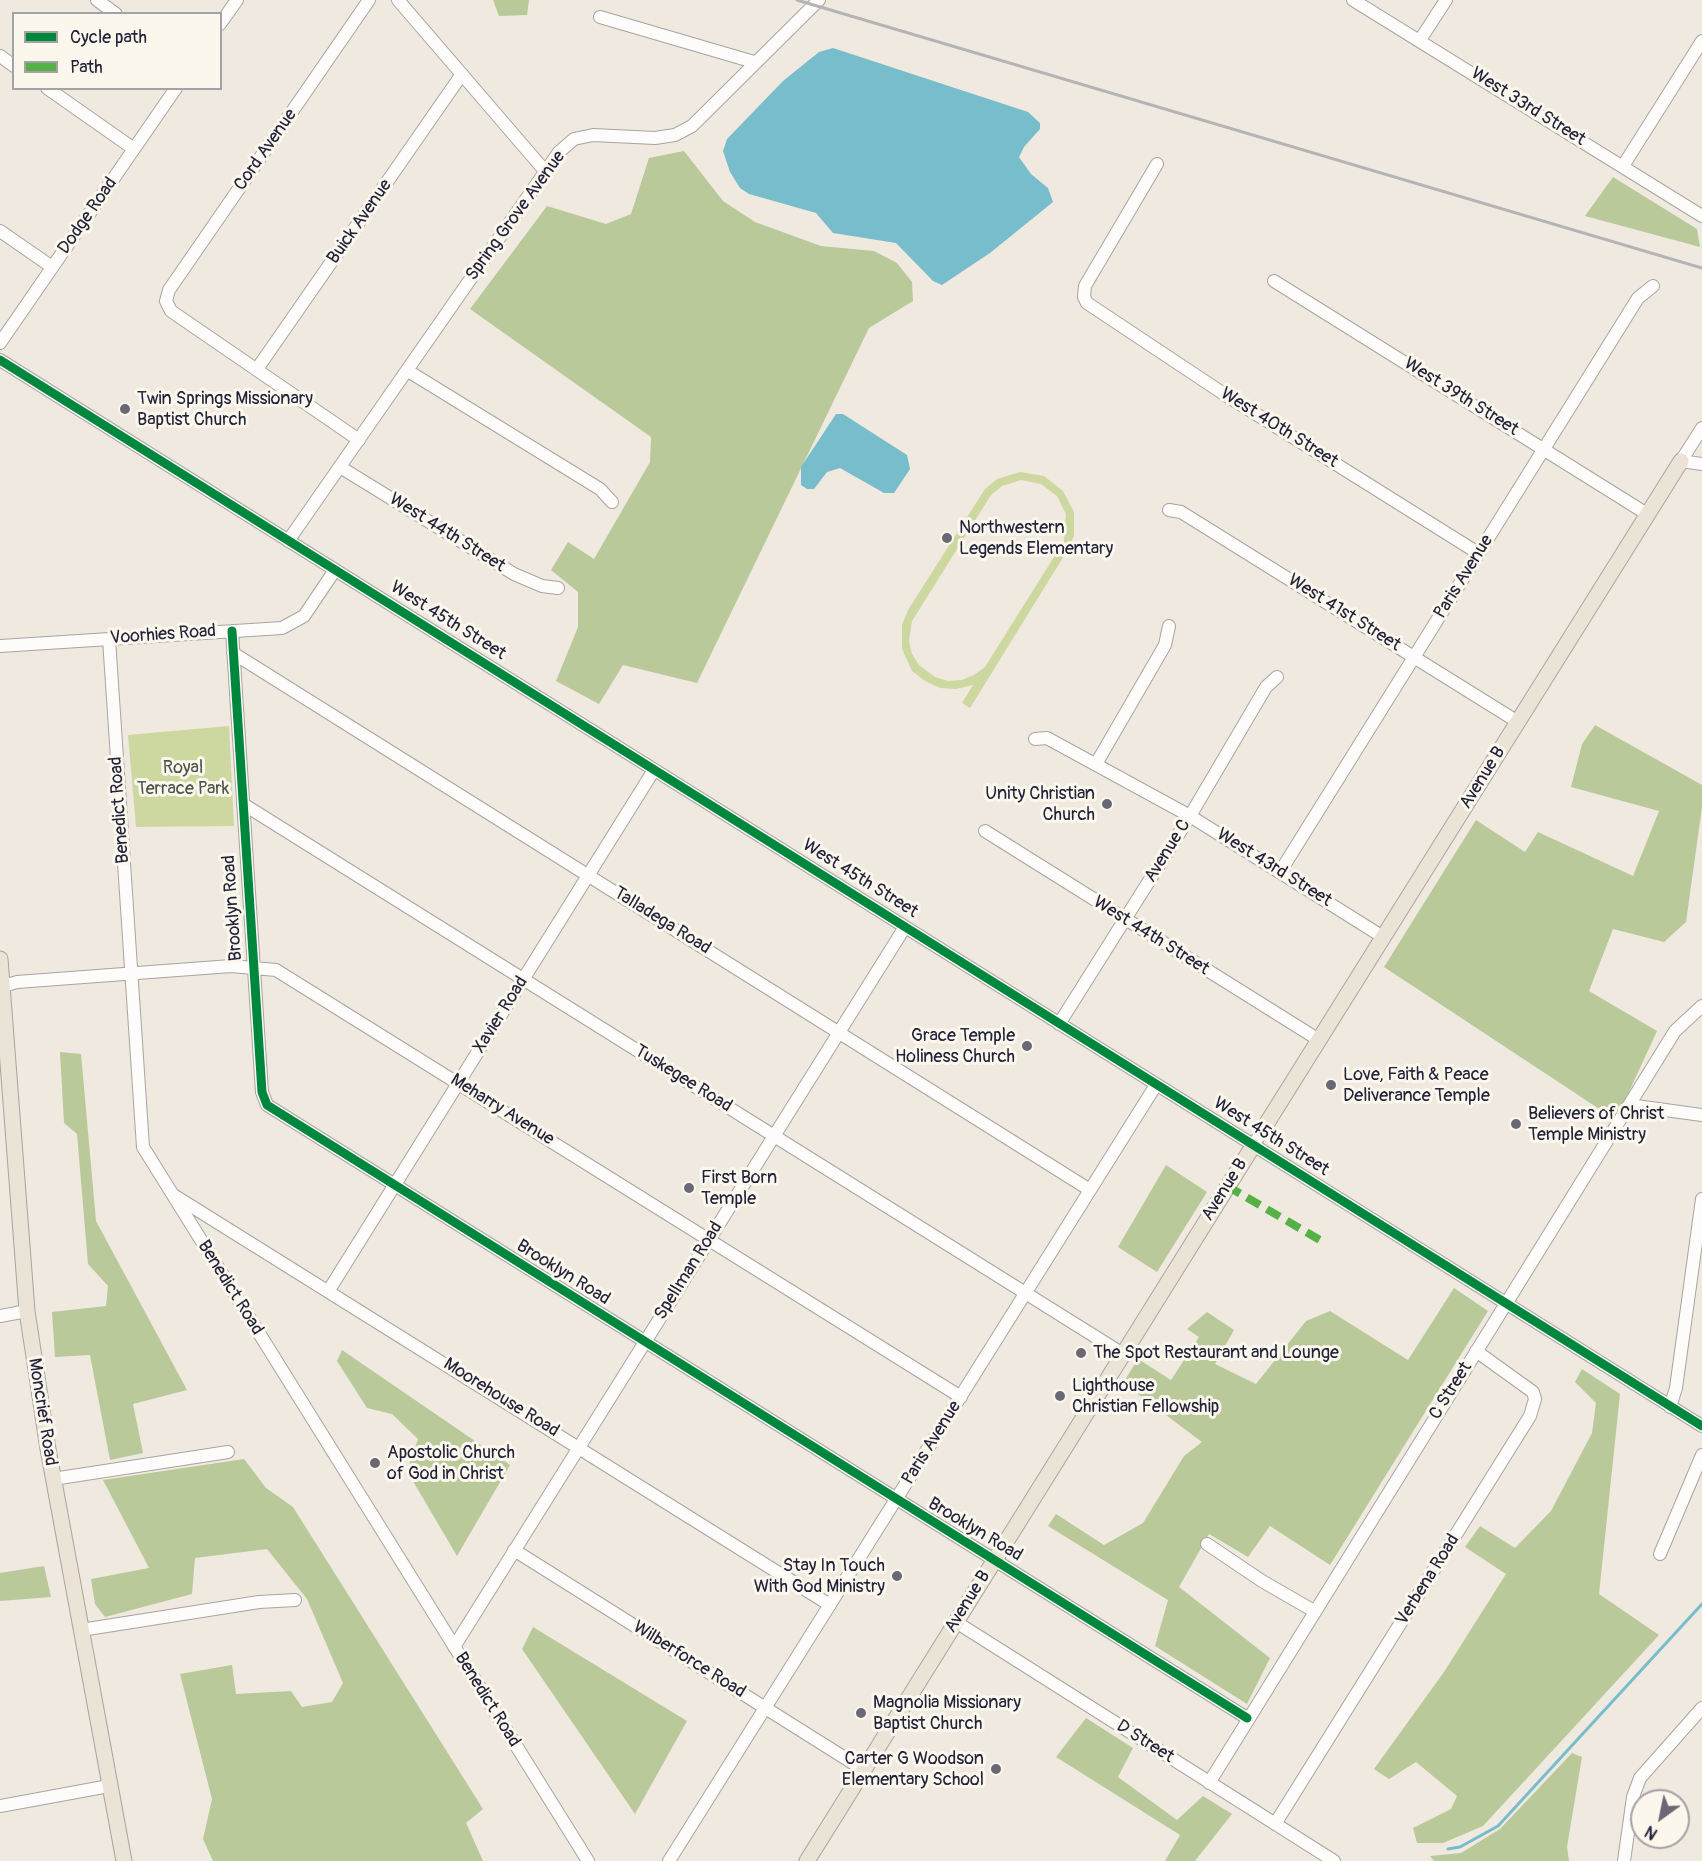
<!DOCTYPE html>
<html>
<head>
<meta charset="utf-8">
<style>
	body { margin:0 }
	#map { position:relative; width:1702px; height:1861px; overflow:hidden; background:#f0e9df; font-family:Pangolin,sans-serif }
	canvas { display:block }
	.legend { position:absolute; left:12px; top:12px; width:210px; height:78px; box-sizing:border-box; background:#fbf7ec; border:2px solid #a4a2a5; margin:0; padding:8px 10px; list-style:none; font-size:18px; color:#22223b }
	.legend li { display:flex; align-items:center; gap:12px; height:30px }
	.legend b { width:30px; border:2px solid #a4a2a5 }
	.north { position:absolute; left:1630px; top:1789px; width:60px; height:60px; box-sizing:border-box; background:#fbf7ec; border:2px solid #a4a2a5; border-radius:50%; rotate:213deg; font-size:16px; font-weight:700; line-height:24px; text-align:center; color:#22223b }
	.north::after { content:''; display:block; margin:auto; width:21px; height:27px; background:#6a6874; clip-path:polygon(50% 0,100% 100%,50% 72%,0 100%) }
</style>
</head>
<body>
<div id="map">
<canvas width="1702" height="1861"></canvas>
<ul class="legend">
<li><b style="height:8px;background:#00873e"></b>Cycle path</li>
<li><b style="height:8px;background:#55b146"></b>Path</li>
</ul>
<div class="north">N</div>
</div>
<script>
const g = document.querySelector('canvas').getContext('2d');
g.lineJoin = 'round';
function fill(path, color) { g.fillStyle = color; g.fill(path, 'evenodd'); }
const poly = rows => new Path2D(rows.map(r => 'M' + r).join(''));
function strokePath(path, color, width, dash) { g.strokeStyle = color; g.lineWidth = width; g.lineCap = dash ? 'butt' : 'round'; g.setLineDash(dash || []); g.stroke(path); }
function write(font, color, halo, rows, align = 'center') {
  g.font = font + ' Pangolin,sans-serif'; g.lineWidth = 6; g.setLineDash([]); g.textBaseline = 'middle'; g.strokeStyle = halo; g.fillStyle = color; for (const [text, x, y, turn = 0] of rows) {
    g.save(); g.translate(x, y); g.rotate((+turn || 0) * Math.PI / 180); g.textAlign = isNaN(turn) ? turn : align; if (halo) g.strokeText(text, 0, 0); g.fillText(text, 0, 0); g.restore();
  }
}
const green = poly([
	[1020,472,1044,476,1063,491,1074,512,1074,536,1067,551,970,708,962,703,973,685,956,689,940,688,925,681,912,671,902,649,902,625,908,610,985,489,997,479],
	[1021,480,1041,484,1057,496,1066,514,1064,541,985,667,974,675,962,680,948,681,935,677,919,665,912,654,909,641,912,621,991,495,1002,486],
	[229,726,234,826,136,827,128,735]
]);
const forest = poly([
	[493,0,529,0,527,15,499,16],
	[684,151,723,201,755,222,821,246,874,251,897,263,912,282,913,301,869,328,697,683,623,665,599,704,556,681,578,627,578,592,551,570,568,542,594,559,650,462,651,437,470,309,547,206,606,224,631,214,649,158],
	[1613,177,1697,229,1700,247,1585,216],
	[1595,725,1702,785,1702,807,1686,922,1664,942,1613,929,1589,991,1657,1031,1616,1120,1384,967,1476,820,1525,852,1538,832,1633,876,1659,811,1571,787,1582,744],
	[60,1052,81,1054,96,1221,187,1390,133,1404,143,1453,110,1460,90,1355,55,1357,52,1312,106,1306,108,1286,88,1264,77,1134,64,1123],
	[1166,1165,1207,1192,1157,1272,1118,1247],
	[1454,1288,1488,1311,1330,1565,1270,1526,1248,1557,1209,1534,1179,1587,1270,1658,1247,1704,1155,1646,1168,1600,1048,1526,1056,1514,1104,1545,1143,1523,1184,1456,1202,1442,1123,1383,1138,1359,1171,1380,1199,1337,1187,1329,1207,1312,1234,1330,1215,1364,1256,1384,1306,1321,1330,1311,1408,1360],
	[342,1350,510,1465,457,1556,407,1471,418,1439,392,1414,367,1408,337,1361],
	[1582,1369,1620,1394,1599,1594,1659,1635,1483,1826,1443,1843,1417,1843,1413,1828,1451,1809,1457,1796,1416,1762,1389,1779,1374,1769,1444,1672,1506,1574,1465,1547,1480,1526,1515,1548,1551,1511,1592,1433,1596,1403,1575,1382],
	[244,1459,266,1488,293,1507,483,1809,466,1823,483,1861,213,1861,203,1839,212,1799,180,1674,232,1665,236,1694,291,1691,302,1707,332,1702,343,1683,307,1599,267,1549,195,1558,192,1594,105,1617,95,1604,91,1579,149,1568,103,1480],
	[44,1566,51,1597,0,1601,0,1573],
	[533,1627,687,1721,635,1814,522,1649],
	[1086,1718,1133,1748,1118,1777,1177,1820,1203,1796,1232,1814,1195,1861,1165,1861,1180,1835,1056,1757],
	[1572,1753,1582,1757,1567,1847,1569,1861,1434,1861,1430,1856,1461,1853,1500,1829]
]);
const water = poly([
	[833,48,1028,112,1040,123,1040,129,1024,147,1019,157,1031,174,1048,188,1053,202,990,253,942,285,933,281,896,243,833,233,816,213,749,194,740,188,730,172,723,151,727,139,783,81,819,52],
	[836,414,843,414,907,455,910,469,894,493,884,493,840,468,827,472,814,489,807,489,801,485,801,467]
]);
const stream = poly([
	[1448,1849,1460,1847,1498,1826,1702,1604]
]);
const minor = poly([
	[97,0,116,14],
	[398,0,545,171],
	[1353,0,1702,216],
	[600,17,754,62],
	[220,24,237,0],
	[1420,40,1446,0],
	[0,56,14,66],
	[47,88,134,149],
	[1157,164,1085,286,1084,297,1087,303,1224,394,1478,553],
	[1623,166,1702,41],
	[0,231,52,267],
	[1274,281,1647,514],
	[0,343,176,88],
	[0,360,1702,1426],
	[257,369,462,74],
	[408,371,600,489,612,502],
	[1702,428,1681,461,1702,464],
	[359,440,171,311,166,301,169,290,369,0],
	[340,467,514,574,542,586,558,588],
	[1169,510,1181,512,1518,722],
	[288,541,559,152,574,139,593,135,655,138,675,135,692,126,819,0],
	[232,631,262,1092,267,1105,1247,1718],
	[109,639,143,1147,588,1861],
	[0,646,282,628,304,616,335,570],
	[233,653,1090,1190],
	[1035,739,1047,738,1190,816,1383,937],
	[1096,764,1165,645,1169,626],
	[243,804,1123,1354],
	[985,831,1319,1040],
	[1280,872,1638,298,1653,286],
	[0,987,17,982,231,966,276,970,961,1397],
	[1059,1024,1190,816,1266,687,1277,677],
	[1629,1105,1702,1115],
	[1253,1146,1267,1123],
	[175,1196,830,1605],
	[329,1290,654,770],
	[0,1316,27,1311],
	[1670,1407,1676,1388,1702,1199],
	[53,1479,228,1452],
	[1207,1544,1262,1581,1314,1611],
	[514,1550,864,1770],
	[1660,1554,1702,1455],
	[956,1622,1334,1861],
	[81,1630,259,1602,295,1600],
	[454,1647,905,927],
	[1209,1783,1675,1031,1702,1006],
	[0,1806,109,1786],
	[1275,1824,1530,1416,1535,1399,1533,1392,1476,1351],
	[669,1861,1156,1085],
	[1624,1861,1633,1797,1640,1778,1702,1708]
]);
const major = poly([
	[0,959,27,1311,48,1449,124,1861],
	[1267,1123,1681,461],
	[807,1861,1253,1146]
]);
const rail = poly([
	[797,0,1702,268]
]);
const quiet = poly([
	[1227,1186,1320,1240]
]);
const cycleway = poly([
	[0,360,1702,1426],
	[232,631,262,1092,267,1105,1247,1718]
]);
const markers = [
	[125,409,6,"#6a6874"],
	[947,538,6,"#6a6874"],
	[1107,804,6,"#6a6874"],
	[1027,1046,6,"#6a6874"],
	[1331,1085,6,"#6a6874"],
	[1516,1124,6,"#6a6874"],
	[689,1188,6,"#6a6874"],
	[1081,1353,6,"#6a6874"],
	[1060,1396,6,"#6a6874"],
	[375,1463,6,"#6a6874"],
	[897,1576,6,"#6a6874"],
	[861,1713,6,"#6a6874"],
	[996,1769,6,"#6a6874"]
];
const streetNames = [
	["West 33rd Street",1528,107,32],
	["Cord Avenue",266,150,-55],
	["Dodge Road",88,216,-55],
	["Spring Grove Avenue",516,216,-54],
	["Buick Avenue",360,222,-55],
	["West 39th Street",1461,397,32],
	["West 40th Street",1279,428,32],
	["West 44th Street",447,533,32],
	["Paris Avenue",1464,577,-58],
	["West 41st Street",1344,613,32],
	["West 45th Street",448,621,32],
	["Voorhies Road",163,635,-4],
	["Avenue B",1483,778,-58],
	["Benedict Road",120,810,-94],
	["Avenue C",1168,851,-58],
	["West 43rd Street",1274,868,32],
	["West 45th Street",860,879,32],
	["Brooklyn Road",233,908,-94],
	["Talladega Road",662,921,32],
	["West 44th Street",1151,936,32],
	["Xavier Road",501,1015,-58],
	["Tuskegee Road",683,1079,32],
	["Meharry Avenue",502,1110,32],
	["West 45th Street",1271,1137,32],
	["Avenue B",1225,1190,-58],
	["Spellman Road",689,1271,-58],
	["Brooklyn Road",563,1273,32],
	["Benedict Road",230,1288,58],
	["C Street",1451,1391,-58],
	["Moorehouse Road",501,1398,32],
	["Moncrief Road",42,1412,81],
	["Paris Avenue",932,1443,-58],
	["Brooklyn Road",975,1530,31],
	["Verbena Road",1428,1580,-58],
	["Avenue B",968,1602,-58],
	["Wilberforce Road",689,1660,32],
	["Benedict Road",487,1700,58],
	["D Street",1145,1742,32]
];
const poiNames = [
	["Twin Springs Missionary",137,399],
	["Baptist Church",137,420],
	["Northwestern",959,528],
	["Legends Elementary",959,549],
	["Unity Christian",1095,794,"right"],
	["Church",1095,815,"right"],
	["Grace Temple",1015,1036,"right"],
	["Holiness Church",1015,1057,"right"],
	["Love, Faith & Peace",1343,1075],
	["Deliverance Temple",1343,1096],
	["Believers of Christ",1528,1114],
	["Temple Ministry",1528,1135],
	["First Born",701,1178],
	["Temple",701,1199],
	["The Spot Restaurant and Lounge",1093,1353],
	["Lighthouse",1072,1386],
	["Christian Fellowship",1072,1407],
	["Apostolic Church",387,1453],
	["of God in Christ",387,1474],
	["Stay In Touch",885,1566,"right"],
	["With God Ministry",885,1587,"right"],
	["Magnolia Missionary",873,1703],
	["Baptist Church",873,1724],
	["Carter G Woodson",984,1759,"right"],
	["Elementary School",984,1780,"right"]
];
const parkNames = [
	["Royal",183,768],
	["Terrace Park",183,789]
];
fill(green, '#cdd8a1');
fill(forest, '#b9c99a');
fill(water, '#78bdcb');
strokePath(stream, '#78bdcb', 3);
strokePath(minor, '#a8a4a1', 14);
strokePath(major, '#a8a4a1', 17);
strokePath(minor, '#fdfcfa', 12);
strokePath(major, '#eae3d6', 15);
strokePath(rail, '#b4b3b5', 3);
strokePath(quiet, '#55b146', 8, [15, 8]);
strokePath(cycleway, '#00873e', 9);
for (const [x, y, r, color] of markers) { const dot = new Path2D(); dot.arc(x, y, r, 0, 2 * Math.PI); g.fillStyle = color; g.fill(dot); strokePath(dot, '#fbf7ec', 2); }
write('18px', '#22223b', '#fbf7ec', streetNames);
write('18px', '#22223b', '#fbf7ec', poiNames, 'left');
write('18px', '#4d544b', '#fbf7ec', parkNames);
</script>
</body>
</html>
